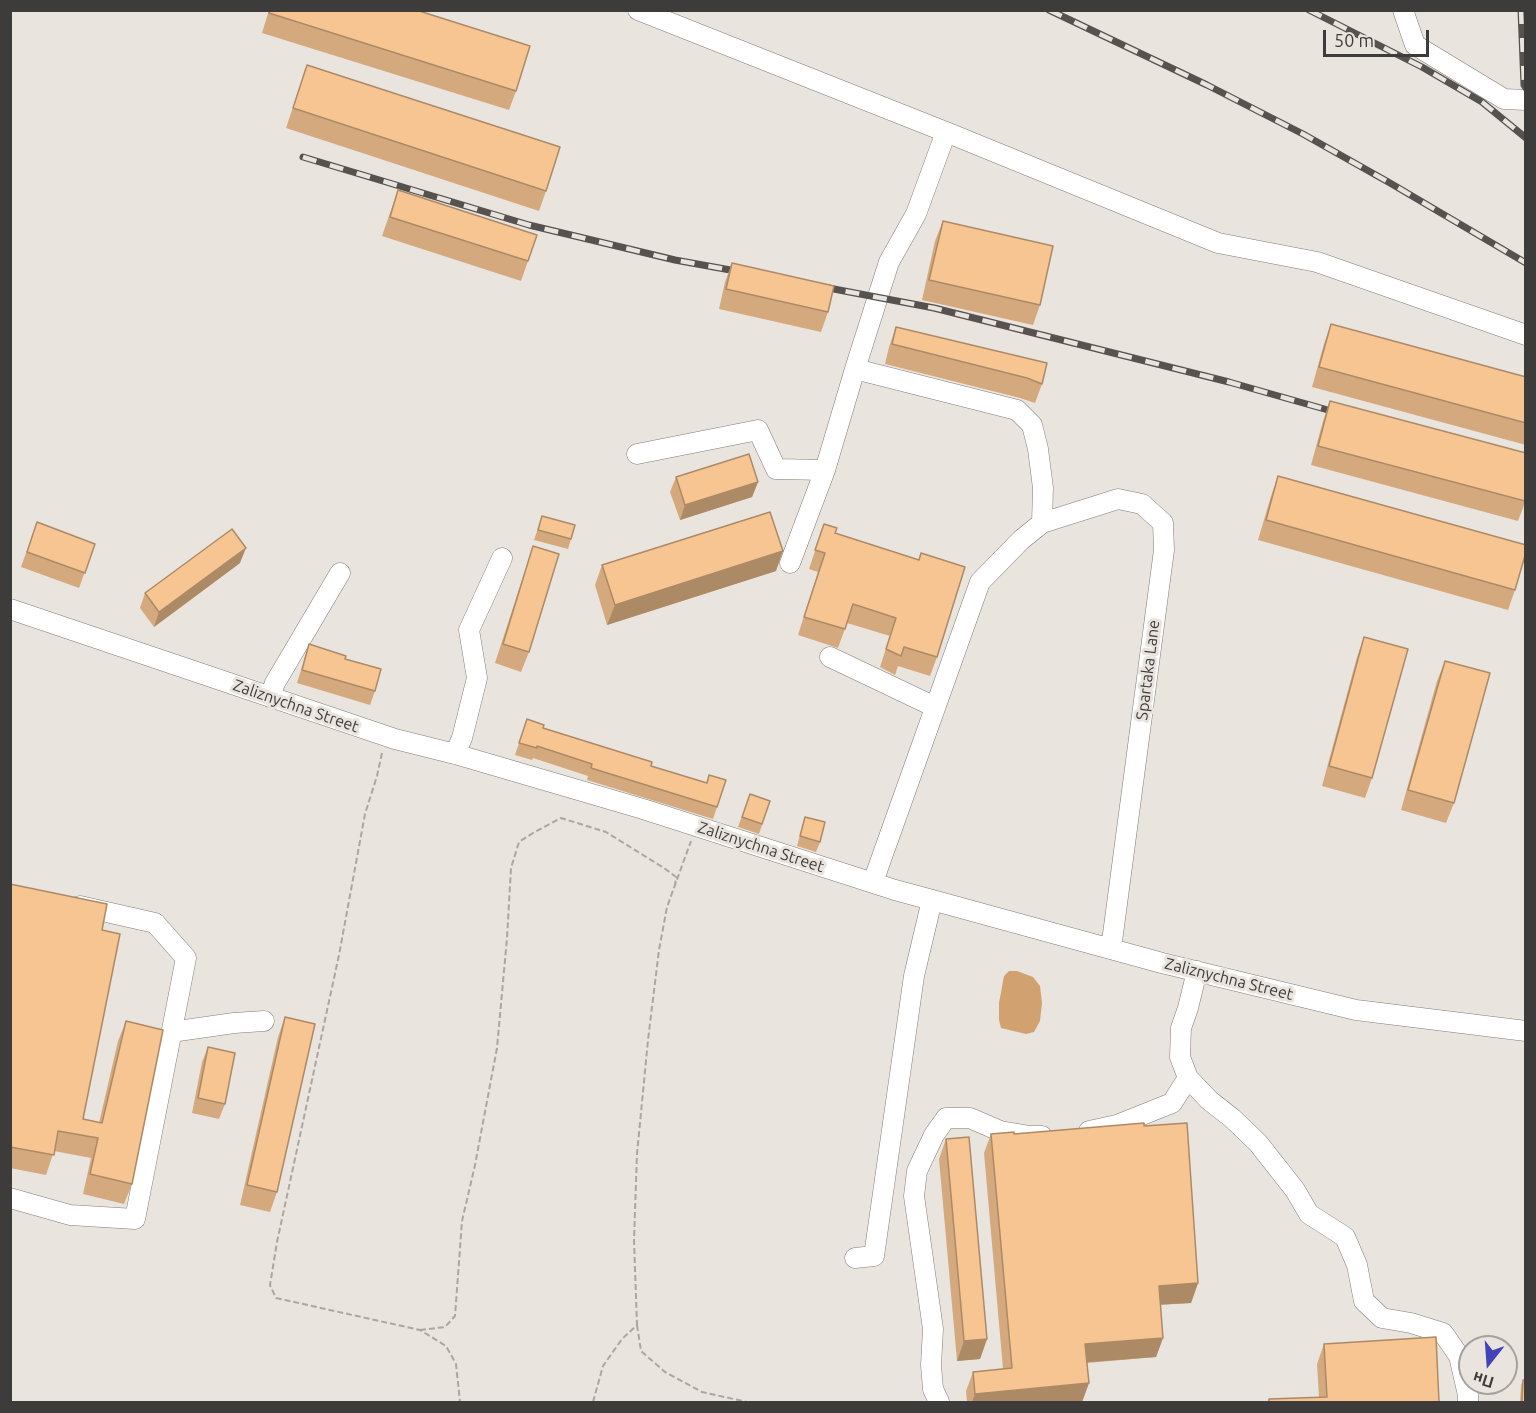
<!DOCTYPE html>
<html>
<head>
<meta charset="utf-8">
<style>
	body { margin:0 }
	#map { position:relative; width:1536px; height:1413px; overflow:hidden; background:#eae4de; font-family:Ubuntu,sans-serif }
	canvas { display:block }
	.frame { position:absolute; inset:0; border:12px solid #3e3c3a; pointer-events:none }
	.north { position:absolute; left:1458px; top:1335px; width:60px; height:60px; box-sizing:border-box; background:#eae4de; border:2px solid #a5a19c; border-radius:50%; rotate:197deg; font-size:16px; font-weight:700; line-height:24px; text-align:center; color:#3e3c3a }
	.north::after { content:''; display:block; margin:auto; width:21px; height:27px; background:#4343b8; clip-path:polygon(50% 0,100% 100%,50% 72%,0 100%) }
	.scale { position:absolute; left:1323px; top:30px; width:106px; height:27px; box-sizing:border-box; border:3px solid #3e3c3a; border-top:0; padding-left:8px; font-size:18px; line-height:21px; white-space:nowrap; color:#3e3c3a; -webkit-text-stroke:4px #eae4de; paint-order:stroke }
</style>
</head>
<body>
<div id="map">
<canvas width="1536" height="1413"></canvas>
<div class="frame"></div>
<div class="north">Пн</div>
<div class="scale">50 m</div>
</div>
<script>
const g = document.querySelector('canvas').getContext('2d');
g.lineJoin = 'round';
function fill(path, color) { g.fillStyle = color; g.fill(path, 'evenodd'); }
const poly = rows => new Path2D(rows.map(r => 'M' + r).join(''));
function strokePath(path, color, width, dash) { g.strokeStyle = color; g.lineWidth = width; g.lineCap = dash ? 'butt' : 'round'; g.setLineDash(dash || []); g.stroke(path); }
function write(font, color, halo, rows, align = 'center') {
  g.font = font + ' Ubuntu,sans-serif'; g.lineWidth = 6; g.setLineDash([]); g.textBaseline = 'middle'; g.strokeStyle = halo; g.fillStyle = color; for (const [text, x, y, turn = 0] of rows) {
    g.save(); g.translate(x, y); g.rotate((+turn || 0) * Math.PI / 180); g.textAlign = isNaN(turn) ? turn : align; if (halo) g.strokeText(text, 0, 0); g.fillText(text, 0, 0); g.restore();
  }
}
const water = poly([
	[1009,971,1017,971,1033,977,1040,986,1042,1003,1040,1021,1034,1032,1026,1034,1001,1028,999,1020,999,1003,1004,976]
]);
const path = poly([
	[382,753,377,776,365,814,339,955,277,1242,270,1285,276,1298,420,1330,446,1346,456,1364,460,1402],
	[637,1325,641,1351,665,1372,702,1392,747,1402],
	[420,1330,445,1327,455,1316,462,1221,475,1165,497,1048,507,938,511,868,519,842,533,833,561,818,606,832,664,868,676,877,675,886],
	[593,1402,603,1366,622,1339,637,1325,634,1240,637,1154,648,1040,659,950,667,907,691,841]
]);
const minor = poly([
	[638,10,946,132,916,214,889,262,855,369,1017,410,1032,425,1038,449,1043,488,1042,523],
	[1403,10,1415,45,1504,99,1526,100],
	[946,132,1218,243,1317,262,1526,335],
	[637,454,758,430,776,469,825,470],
	[790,563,825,470,855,369],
	[10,609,395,739,455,754,643,809,895,890,932,900,1162,963,1356,1010,1526,1031],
	[830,657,935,707],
	[270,697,275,683,340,573],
	[455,754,462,738,477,678,469,630,502,558],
	[873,882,980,582,1021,540,1042,523,1118,499,1142,504,1163,523,1164,550,1111,949],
	[1197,971,1188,1008,1181,1028,1180,1057,1188,1078,1209,1100,1232,1118,1258,1143,1295,1190,1309,1214,1345,1237,1357,1265,1364,1301,1382,1318,1411,1323,1443,1333,1459,1356,1468,1395,1468,1402],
	[171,1032,234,1023,264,1021],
	[1089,1131,1117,1125,1172,1103,1188,1078],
	[10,1198,70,1215,135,1219,186,958,155,923,80,906],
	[855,1258,874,1256,914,976,932,900],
	[939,1402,933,1389,931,1365,933,1329,914,1196,917,1171,934,1135,946,1118,970,1118,1000,1131,1030,1136,1042,1136]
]);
const rail = poly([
	[1049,10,1207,85,1303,134,1390,183,1526,263],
	[1309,10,1422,67,1482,102,1526,138],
	[1521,10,1524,85,1526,88],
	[303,157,529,225,675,260,747,273],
	[818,286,934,308,1229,382,1342,414]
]);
const wall = poly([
	[269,10,416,10,516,91,509,110,262,33],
	[307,65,546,191,539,211,286,128],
	[398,190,528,261,521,281,382,236],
	[943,221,1040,305,1033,325,922,300,935,241],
	[732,263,828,312,821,332,719,309,725,282],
	[1331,324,1526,377,1526,445,1312,387,1324,344],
	[896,327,1042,384,1035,403,1020,398,885,364,889,347],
	[1330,401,1526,500,1518,521,1311,465,1323,421],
	[1278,476,1515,590,1508,610,1258,540,1271,496],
	[676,477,758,482,752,497,680,520,670,492],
	[542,516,571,539,568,549,534,540],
	[37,522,95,544,79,588,21,567],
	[824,524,835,533,937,657,930,676,898,666,895,675,880,667,890,636,847,623,838,648,798,635,818,572,809,569],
	[533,546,529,652,521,672,495,663],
	[240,563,154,627,140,608,145,593],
	[602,565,776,571,607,625,595,585],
	[1364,637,1372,778,1365,798,1322,786,1357,657],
	[309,644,375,691,370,705,297,683],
	[1445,661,1454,803,1446,823,1401,810,1437,681],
	[527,719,543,728,651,766,717,807,713,819,587,780,588,776,533,758,532,760,515,755],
	[750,794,770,801,759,834,738,827],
	[805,817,820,842,816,852,797,846],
	[10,884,102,930,83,1119,99,1123,118,1041,126,1021,132,1184,124,1204,83,1194,91,1158,54,1151,46,1175,10,1168],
	[285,1017,277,1192,270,1212,240,1205,278,1037],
	[208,1047,225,1104,219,1119,192,1113,202,1062],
	[1144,1126,1198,1283,1191,1303,1160,1305,1163,1338,1156,1357,1087,1363,1089,1383,1082,1402,967,1402,966,1391,973,1372,1003,1369,984,1153,991,1134,1014,1134],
	[946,1139,987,1339,980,1359,957,1361,939,1159],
	[1324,1344,1439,1402,1268,1402,1269,1399,1319,1397,1317,1364],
	[1523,1380,1526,1402,1520,1402,1521,1385]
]);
const shadedWall = poly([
	[758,482,752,497,680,520,685,505],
	[246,548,240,563,154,627,159,612],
	[783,551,776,571,607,625,615,605],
	[1198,1283,1191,1303,1152,1305,1159,1286],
	[1163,1338,1156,1357,1078,1363,1085,1344],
	[987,1339,980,1359,957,1361,964,1341],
	[1089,1383,1082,1402,972,1402,975,1394]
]);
const building = poly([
	[270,10,416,10,530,46,516,91,269,13,270,10],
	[307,65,560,147,546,191,293,108,307,65],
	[398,190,537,235,528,261,390,217,398,190],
	[943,221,1053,246,1040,305,929,280,943,221],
	[732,263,834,286,828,312,726,289,732,263],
	[1331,324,1526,377,1526,423,1319,367,1331,324],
	[896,327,1047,363,1042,384,1027,378,892,344,896,327],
	[1330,401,1526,453,1525,501,1318,446,1330,401],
	[749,454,758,482,685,505,676,477,749,454],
	[1278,476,1526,545,1526,552,1515,590,1266,520,1278,476],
	[770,512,783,551,615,605,602,565,770,512],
	[542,516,575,525,571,539,538,530,542,516],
	[37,522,95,544,85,573,27,552,37,522],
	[824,524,837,528,835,533,919,560,921,553,965,567,937,657,904,647,901,656,886,649,896,618,853,604,845,629,804,617,825,553,815,550,824,524],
	[232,529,246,548,159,612,145,593,232,529],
	[533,546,559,554,529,652,503,644,533,546],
	[1364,637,1408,649,1372,778,1329,766,1364,637],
	[309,644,346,656,345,659,381,669,375,691,302,670,309,644],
	[1445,661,1490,673,1454,803,1408,790,1445,661],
	[527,719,544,725,543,728,652,762,651,766,707,783,709,775,726,780,717,807,591,768,592,764,537,746,537,748,519,743,527,719],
	[750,794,770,801,762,824,742,817,750,794],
	[805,817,825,822,820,842,800,836,805,817],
	[10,884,107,904,102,930,120,934,83,1119,102,1123,126,1021,163,1030,132,1184,90,1174,98,1138,58,1131,54,1155,10,1147,10,884],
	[285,1017,315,1024,277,1192,247,1185,285,1017],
	[208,1047,235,1053,225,1104,198,1098,208,1047],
	[1144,1123,1144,1126,1187,1123,1198,1283,1159,1286,1163,1338,1085,1344,1089,1383,975,1394,973,1372,1012,1368,991,1134,1014,1132,1014,1134,1144,1123],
	[969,1137,987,1339,964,1341,946,1139,969,1137],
	[1436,1337,1439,1402,1269,1402,1269,1399,1327,1397,1324,1344,1436,1337],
	[1523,1380,1526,1380,1526,1402,1522,1402,1523,1380]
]);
const streetNames = [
	["Spartaka Lane",1148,670,-83],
	["Zaliznychna Street",296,706,19],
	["Zaliznychna Street",761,847,18],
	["Zaliznychna Street",1229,979,14]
];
fill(water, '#d1a16f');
strokePath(minor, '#827d77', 21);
strokePath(path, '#aba6a2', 2, [6, 3]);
strokePath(minor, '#fff', 20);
strokePath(rail, '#555250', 7);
strokePath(rail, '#eae4de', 4.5, [14]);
fill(wall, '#d4a97e');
fill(shadedWall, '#ac8a66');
fill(building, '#f6c592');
strokePath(building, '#ac8a66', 1.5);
write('16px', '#3e3c3a', '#eae4de', streetNames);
</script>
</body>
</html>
